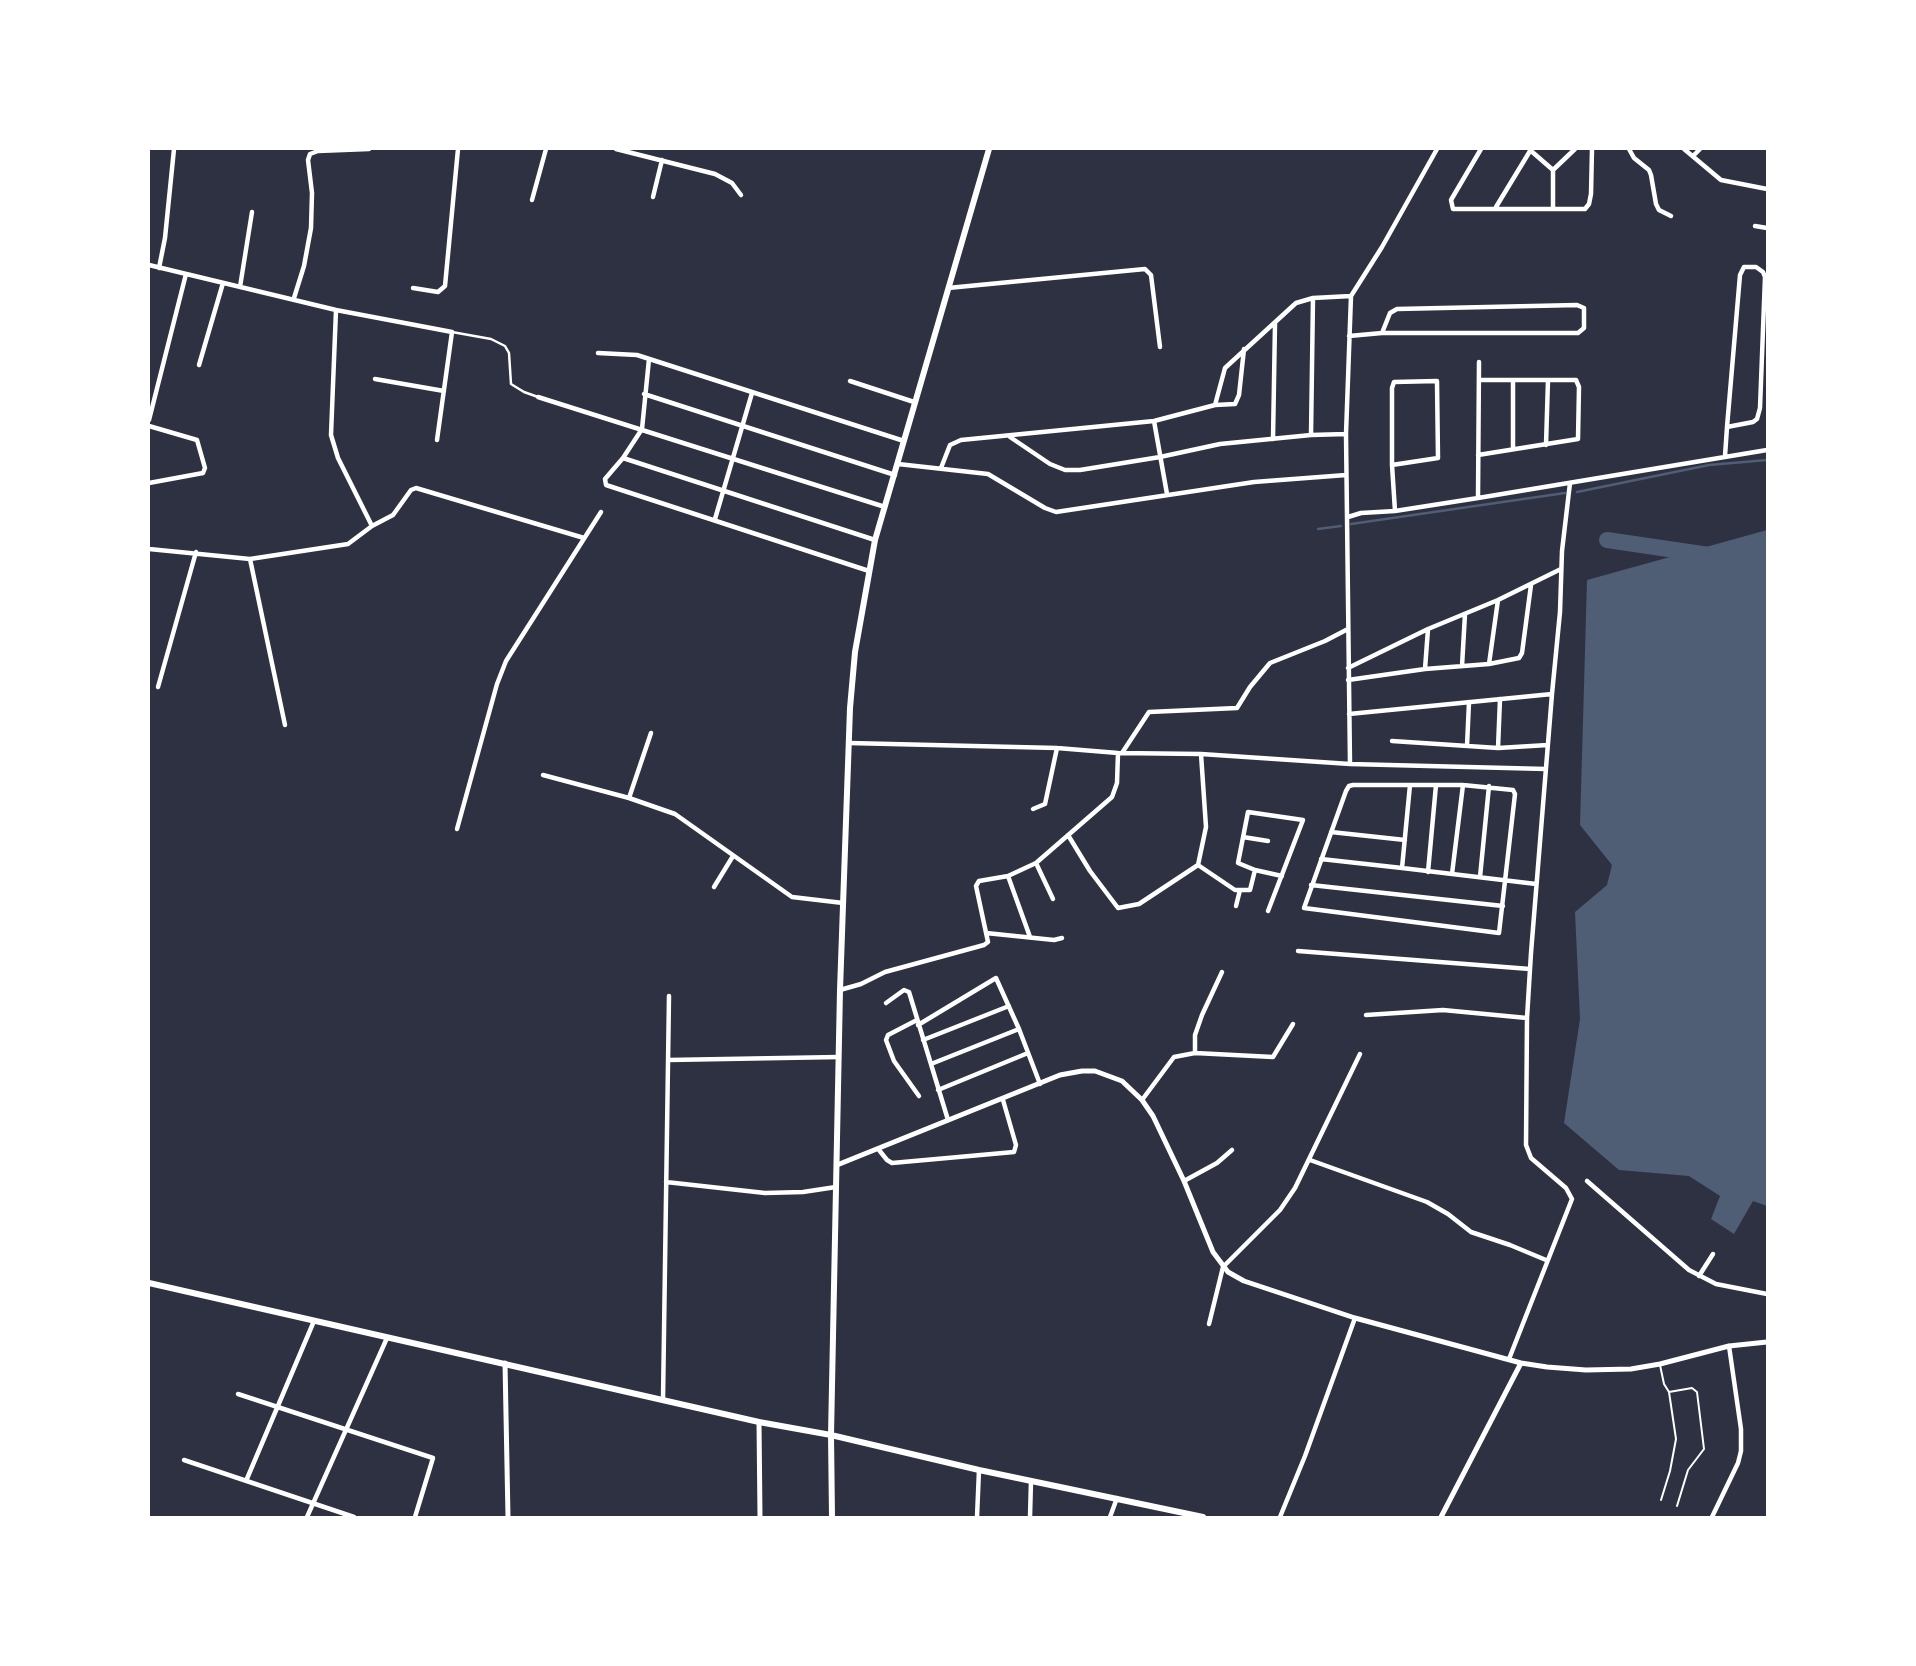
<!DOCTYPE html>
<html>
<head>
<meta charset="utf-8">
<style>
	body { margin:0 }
	#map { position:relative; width:1916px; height:1666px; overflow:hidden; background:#2d3142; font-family:"DM Sans",sans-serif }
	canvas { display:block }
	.frame { position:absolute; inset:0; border:150px solid #fff; pointer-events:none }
</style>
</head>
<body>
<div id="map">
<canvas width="1916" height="1666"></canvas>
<div class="frame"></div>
</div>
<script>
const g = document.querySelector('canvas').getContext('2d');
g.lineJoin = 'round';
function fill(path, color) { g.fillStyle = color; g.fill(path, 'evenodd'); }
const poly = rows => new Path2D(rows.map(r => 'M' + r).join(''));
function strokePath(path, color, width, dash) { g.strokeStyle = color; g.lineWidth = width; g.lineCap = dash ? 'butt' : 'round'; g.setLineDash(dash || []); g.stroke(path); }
const water = poly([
	[1767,530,1767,1206,1753,1201,1734,1234,1711,1219,1720,1196,1689,1176,1619,1170,1564,1123,1580,1019,1575,912,1607,885,1612,865,1580,825,1587,580]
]);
const stream = poly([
	[1577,492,1709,465,1767,460],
	[1351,524,1565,493],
	[1318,529,1341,526]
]);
const river = poly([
	[1607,540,1709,555]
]);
const service = poly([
	[1660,1365,1664,1384,1669,1392,1692,1388,1697,1392,1704,1449,1688,1470,1677,1506],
	[1661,1500,1670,1471,1676,1439,1669,1392]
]);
const pedestrian = poly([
	[452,332,491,339,505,346,509,353,511,384,524,392,538,397]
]);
const minor = poly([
	[616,149,715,174,732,183,741,195],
	[1481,149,1451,200,1453,209,1585,209,1589,204,1591,194,1592,149],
	[1629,149,1634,158,1649,170,1651,175,1656,204,1659,210,1671,216],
	[1684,149,1721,180,1767,189],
	[1530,150,1553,170],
	[1693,156,1700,149],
	[653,197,662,160],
	[532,200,546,149],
	[1496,207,1530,151],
	[1553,209,1553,170,1575,149],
	[1755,226,1767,228],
	[149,265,336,310,452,332,437,440],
	[159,268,165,238,174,149],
	[240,287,252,212],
	[413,288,438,292,445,286,458,149],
	[948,288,1145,269,1151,275,1160,347],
	[294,298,304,266,311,228,312,193,308,160,310,154,318,151,369,149],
	[336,310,331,435,338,458,372,526],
	[1349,336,1382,333,1578,333,1584,328,1584,308,1577,305,1397,309,1390,313,1382,333],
	[598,353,637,355,904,441],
	[649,359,642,429,623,458,605,479,606,485,869,571],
	[199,365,223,283],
	[375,379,444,391],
	[850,381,914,402],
	[644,394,895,475],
	[538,397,885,507],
	[1215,405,1225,368,1296,303,1313,298,1351,296],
	[149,420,186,274],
	[1154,421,1167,494],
	[149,426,197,440,205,468,203,473,149,483],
	[1311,435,1313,298],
	[1010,437,1050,464,1065,470,1080,470,1160,457,1220,444,1311,435,1346,434],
	[1273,439,1275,324],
	[1546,445,1548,380],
	[1513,448,1513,380],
	[1478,455,1578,439,1579,387,1576,380,1479,380],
	[1725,456,1727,427,1740,275,1744,267,1756,267,1763,272,1765,277,1760,408,1757,419,1753,422,1727,427],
	[623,458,875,540],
	[898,464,988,474,1045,508,1056,512,1254,482,1346,475],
	[1392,465,1438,458,1437,381,1394,382,1392,388,1392,465,1395,511],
	[941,468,950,445,961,440,1154,421,1215,405,1235,404,1239,395,1244,349],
	[1478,498,1479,362],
	[1348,517,1361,513,1395,511,1478,498,1767,450],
	[715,519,752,393],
	[149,549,250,559,348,544,372,526,393,515,411,490,416,488,584,538],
	[250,559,285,725],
	[1489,664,1498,600],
	[1462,666,1465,614],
	[1348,668,1428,629,1498,600,1561,569],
	[1425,669,1428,629],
	[1348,680,1425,669,1489,664,1519,658,1522,653,1531,585],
	[158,687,196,552],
	[1349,714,1552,694],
	[1392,741,1498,748,1548,745],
	[849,743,1057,748,1118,753,1201,754,1350,764,1546,769],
	[1467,746,1469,702],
	[1498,748,1500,699],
	[1122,753,1149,712,1237,708,1250,687,1270,663,1325,641,1348,629],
	[1350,764,1346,434,1351,296,1382,247,1437,149],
	[543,775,629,798,675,814,792,897,843,903],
	[1353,785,1463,785,1513,790,1515,794,1499,933,1304,908,1346,791,1349,786,1353,785],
	[1410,785,1402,868,1536,884],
	[629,798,651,733],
	[1033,809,1045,804,1057,748],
	[457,829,497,684,506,661,601,512],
	[1331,832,1405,840],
	[1068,835,1090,871,1118,908,1139,904,1198,865,1235,890,1250,890,1255,870,1282,876],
	[1243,837,1268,841],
	[1321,859,1402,868],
	[1036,863,1053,899],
	[1198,865,1206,827,1201,754],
	[1255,870,1238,863,1248,812,1303,820,1268,911],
	[1428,872,1436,785],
	[1452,874,1463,785],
	[1008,876,1036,863,1112,797,1117,783,1118,753],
	[1480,877,1489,786],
	[1311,885,1503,906],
	[714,887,733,856],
	[1236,906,1240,890],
	[986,933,1054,940,1062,938],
	[1298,951,1530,969],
	[840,990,861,984,885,972,984,945,988,942,976,886,979,881,1008,876,1030,937],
	[886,1003,904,990,909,992,948,1120],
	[1366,1015,1443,1010,1527,1018],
	[917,1020,888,1035,886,1040,894,1061,919,1096],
	[918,1025,996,978,1019,1029,1040,1084],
	[923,1040,1009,1006],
	[1195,1053,1195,1035,1202,1015,1222,972],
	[668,1060,839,1057],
	[931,1064,1019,1029],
	[938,1090,1028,1053],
	[1142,1100,1174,1057,1195,1053,1273,1057,1293,1024],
	[879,1150,887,1160,892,1163,1014,1152,1016,1145,1003,1100],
	[1310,1160,1427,1202,1448,1214,1471,1232,1510,1245,1546,1260],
	[1184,1181,1217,1163,1232,1150],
	[1587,1181,1689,1270,1716,1284,1767,1294],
	[666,1182,765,1193,803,1192,836,1187],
	[1699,1276,1713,1254],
	[1209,1324,1223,1267,1280,1210,1295,1188,1360,1054],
	[1509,1359,1572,1199,1566,1188,1531,1158,1526,1145,1527,1018,1531,953,1552,694,1560,612,1562,551,1570,483],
	[238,1394,433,1458,415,1517],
	[663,1400,669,996],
	[184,1460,354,1517],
	[246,1481,314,1321],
	[307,1517,387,1338],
	[977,1517,979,1470],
	[1030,1517,1031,1481],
	[1110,1517,1117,1498],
	[1280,1517,1305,1456,1355,1318],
	[1712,1517,1738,1463,1741,1451,1741,1429,1729,1346]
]);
const tertiary = poly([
	[837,1165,1060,1075,1082,1071,1095,1071,1122,1081,1142,1100,1153,1116,1184,1181,1213,1252,1228,1272,1244,1281,1355,1318,1521,1363,1547,1367,1586,1370,1631,1369,1660,1364,1729,1346,1767,1342],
	[505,1363,508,1517],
	[759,1422,760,1517],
	[1441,1517,1521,1363]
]);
const secondary = poly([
	[989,149,875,540,855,652,850,708,840,990,831,1435,979,1470,1203,1517]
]);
const primary = poly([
	[149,1283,759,1422,831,1435,832,1517]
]);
fill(water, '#4f5d75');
strokePath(stream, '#4f5d75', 2.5);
strokePath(river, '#4f5d75', 16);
strokePath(service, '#fff', 2);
strokePath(pedestrian, '#fff', 2.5);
strokePath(minor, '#fff', 4.5);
strokePath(tertiary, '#fff', 5);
strokePath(secondary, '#fff', 6);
strokePath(primary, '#fff', 6);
</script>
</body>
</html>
